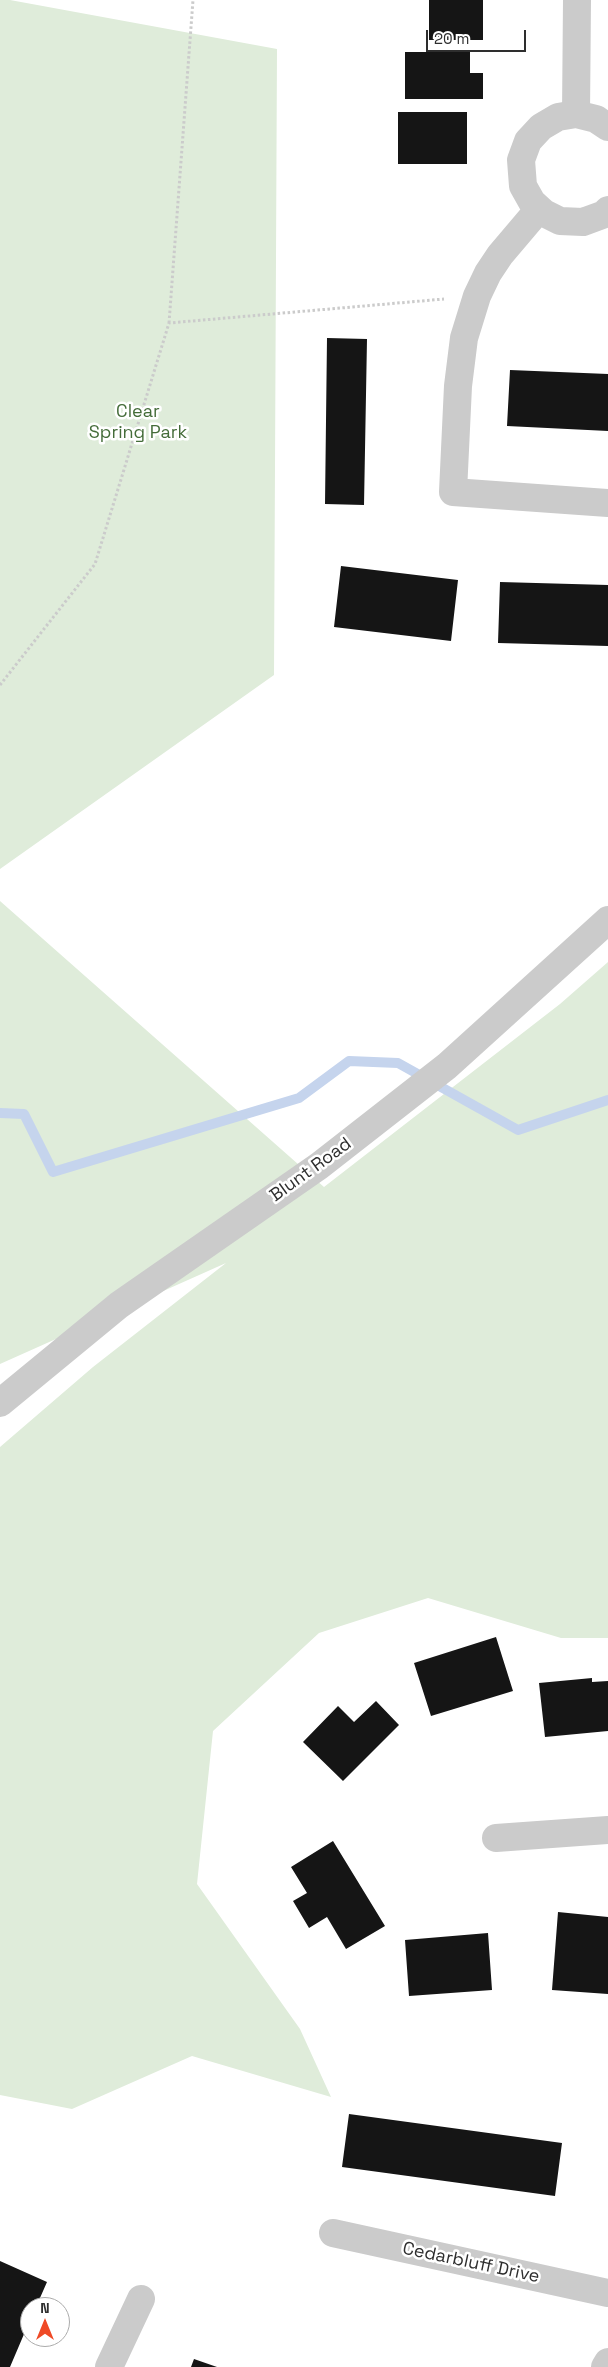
<!DOCTYPE html>
<html>
<head>
<meta charset="utf-8">
<style>
	body { margin:0 }
	#map { position:relative; width:608px; height:2367px; overflow:hidden; background:#fff; font-family:"Space Grotesk",sans-serif }
	canvas { display:block }
	.north { position:absolute; left:20px; top:2297px; width:50px; height:50px; box-sizing:border-box; background:#fff; border:1px solid #ababab; border-radius:50%; rotate:0deg; font-size:14px; font-weight:700; line-height:20px; text-align:center; color:#2e2e2e }
	.north::after { content:''; display:block; margin:auto; width:18px; height:22px; background:#ef4a26; clip-path:polygon(50% 0,100% 100%,50% 72%,0 100%) }
	.scale { position:absolute; left:426px; top:30px; width:100px; height:22px; box-sizing:border-box; border:2px solid #2e2e2e; border-top:0; padding-left:6px; font-size:15px; line-height:18px; white-space:nowrap; color:#2e2e2e; -webkit-text-stroke:4px #fff; paint-order:stroke }
</style>
</head>
<body>
<div id="map">
<canvas width="608" height="2367"></canvas>
<div class="north">N</div>
<div class="scale">20 m</div>
</div>
<script>
const g = document.querySelector('canvas').getContext('2d');
g.lineJoin = 'round';
function fill(path, color) { g.fillStyle = color; g.fill(path, 'evenodd'); }
const poly = rows => new Path2D(rows.map(r => 'M' + r).join(''));
function strokePath(path, color, width, dash) { g.strokeStyle = color; g.lineWidth = width; g.lineCap = dash ? 'butt' : 'round'; g.setLineDash(dash || []); g.stroke(path); }
function write(font, color, halo, rows, align = 'center') {
  g.font = font + ' "Space Grotesk",sans-serif'; g.lineWidth = 5; g.setLineDash([]); g.textBaseline = 'middle'; g.strokeStyle = halo; g.fillStyle = color; for (const [text, x, y, turn = 0] of rows) {
    g.save(); g.translate(x, y); g.rotate((+turn || 0) * Math.PI / 180); g.textAlign = isNaN(turn) ? turn : align; if (halo) g.strokeText(text, 0, 0); g.fillText(text, 0, 0); g.restore();
  }
}
const green = poly([
	[0,0,10,0,277,49,274,675,0,869],
	[0,901,324,1187,560,1004,608,962,608,1638,561,1638,428,1598,319,1633,213,1731,197,1884,300,2029,331,2097,192,2056,72,2109,0,2095,0,1447,93,1367,226,1263,0,1364]
]);
const stream = poly([
	[0,1113,24,1114,53,1172,299,1098,349,1061,398,1063,518,1130,608,1100]
]);
const building = poly([
	[429,0,483,0,483,40,429,40],
	[405,52,470,52,470,73,483,73,483,99,405,99],
	[398,112,467,112,467,164,398,164],
	[327,338,367,339,364,505,325,504],
	[510,370,608,374,608,431,507,426],
	[341,566,458,580,451,641,334,627],
	[500,582,608,585,608,646,498,643],
	[496,1637,513,1691,431,1716,414,1663],
	[592,1678,592,1682,608,1681,608,1731,545,1737,539,1683],
	[376,1701,399,1725,343,1781,303,1742,338,1706,354,1722],
	[333,1841,385,1926,346,1949,327,1917,309,1928,293,1901,307,1893,291,1867],
	[558,1912,608,1917,608,1994,552,1990],
	[488,1933,492,1990,409,1996,405,1940],
	[349,2114,562,2143,555,2196,342,2167],
	[0,2261,47,2282,36,2307,30,2307,30,2320,10,2367,0,2367],
	[194,2359,217,2367,191,2367]
]);
const path = poly([
	[169,323,193,0],
	[0,685,95,564,169,323,444,299]
]);
const minor = poly([
	[576,114,577,0],
	[608,127,596,119,576,114,558,117,541,127,528,141,521,160,523,186,532,202,544,213,560,221,583,222,605,214,608,210],
	[539,209,500,255,488,273,477,296,464,338,458,386,453,492,608,503],
	[0,1403,119,1305,319,1166,447,1066,608,920],
	[496,1838,608,1830],
	[333,2233,608,2293],
	[109,2367,141,2299],
	[605,2367,608,2362]
]);
const parkNames = [
	["Clear",138,412],
	["Spring Park",138,433]
];
const streetNames = [
	["Blunt Road",311,1170,-36],
	["Cedarbluff Drive",471,2263,12]
];
fill(green, '#dfecda');
strokePath(stream, '#c5d4ed', 10);
fill(building, '#151515');
strokePath(path, '#cbcbcb', 3, [2.5, 2.5]);
strokePath(minor, '#cbcbcb', 28);
write('18px', '#446c39', '#fff', parkNames);
write('18px', '#2e2e2e', '#fff', streetNames);
</script>
</body>
</html>
